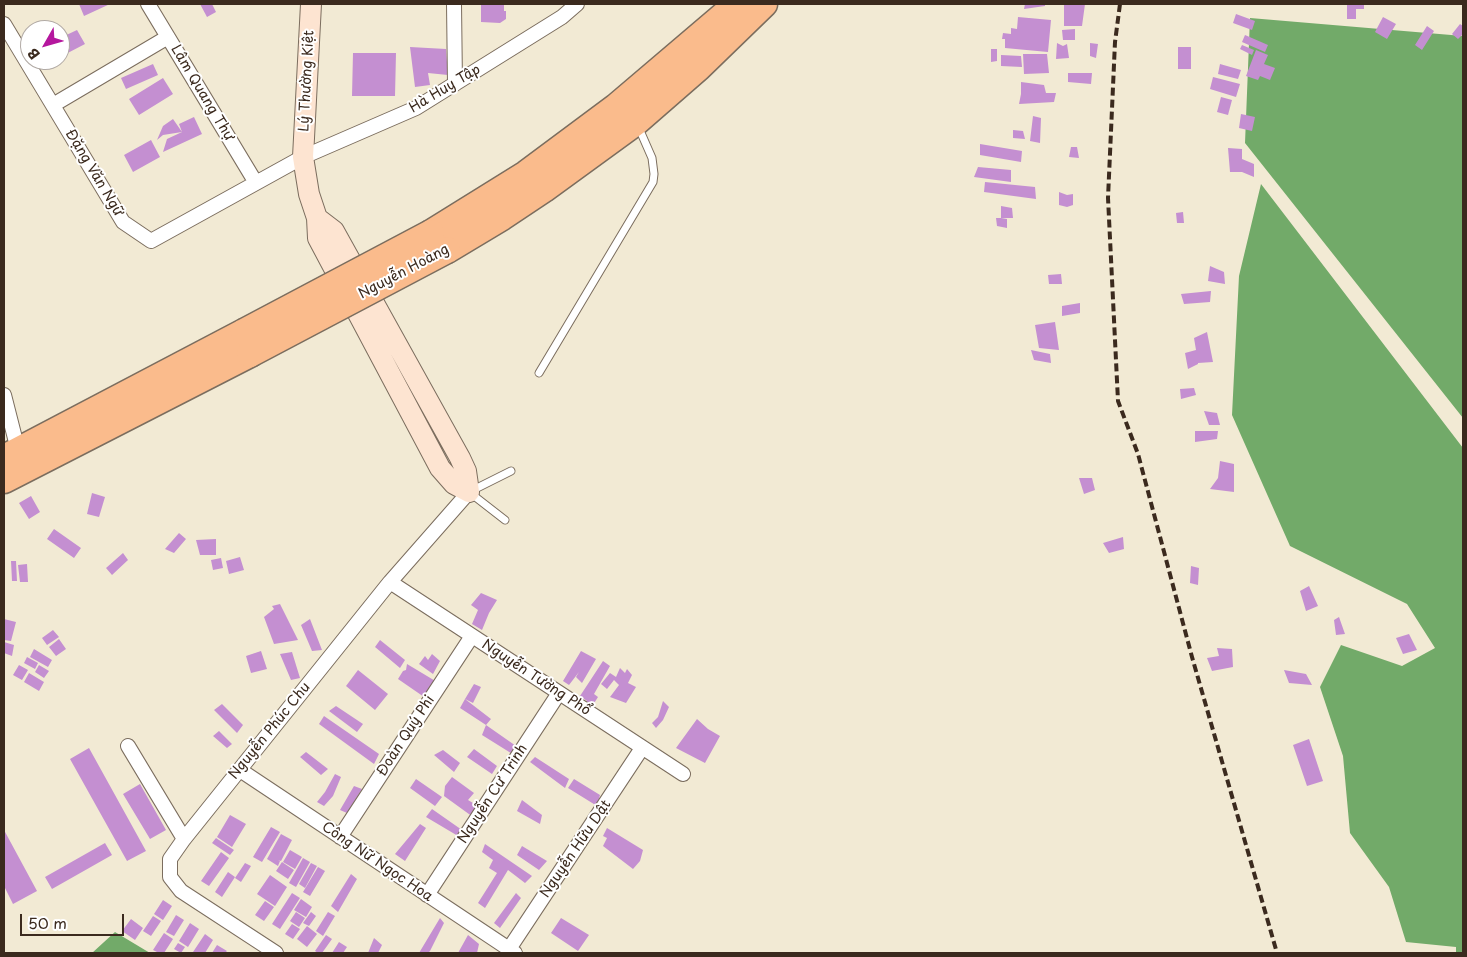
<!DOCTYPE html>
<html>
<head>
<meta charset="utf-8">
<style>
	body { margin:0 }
	#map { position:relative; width:1467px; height:957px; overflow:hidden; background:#f2ead4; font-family:"Playpen Sans",sans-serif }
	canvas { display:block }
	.frame { position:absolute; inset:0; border:5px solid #3b2a1e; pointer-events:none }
	.north { position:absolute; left:20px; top:20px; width:50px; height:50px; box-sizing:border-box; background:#fff; border:1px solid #b1aaa5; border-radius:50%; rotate:232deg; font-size:14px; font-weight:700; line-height:20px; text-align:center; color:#3b2a1e }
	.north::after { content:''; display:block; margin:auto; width:18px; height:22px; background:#b5179e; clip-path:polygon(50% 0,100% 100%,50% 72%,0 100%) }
	.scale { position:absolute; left:20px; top:914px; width:104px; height:22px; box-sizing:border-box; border:2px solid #3b2a1e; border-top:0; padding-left:6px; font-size:15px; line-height:18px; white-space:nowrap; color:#3b2a1e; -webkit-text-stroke:4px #fff; paint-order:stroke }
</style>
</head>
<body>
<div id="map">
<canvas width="1467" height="957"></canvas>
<div class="frame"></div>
<div class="north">B</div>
<div class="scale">50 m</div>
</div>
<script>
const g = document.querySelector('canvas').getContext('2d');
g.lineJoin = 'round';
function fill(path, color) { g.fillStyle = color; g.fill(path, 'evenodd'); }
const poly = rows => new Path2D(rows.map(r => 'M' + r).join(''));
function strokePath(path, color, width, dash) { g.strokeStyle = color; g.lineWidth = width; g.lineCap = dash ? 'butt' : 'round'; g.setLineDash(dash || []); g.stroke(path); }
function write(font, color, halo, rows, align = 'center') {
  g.font = font + ' "Playpen Sans",sans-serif'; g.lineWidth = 4; g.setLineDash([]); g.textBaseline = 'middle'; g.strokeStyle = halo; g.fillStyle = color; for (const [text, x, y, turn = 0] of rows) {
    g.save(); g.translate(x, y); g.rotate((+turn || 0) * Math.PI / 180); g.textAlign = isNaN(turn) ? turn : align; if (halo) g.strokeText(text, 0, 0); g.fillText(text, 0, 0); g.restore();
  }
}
const forest = poly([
	[1250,18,1463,36,1463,418,1245,143],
	[1261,184,1463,448,1463,953,1456,953,1456,947,1406,942,1389,887,1350,833,1343,756,1320,687,1341,645,1402,666,1435,648,1407,604,1290,546,1232,415,1239,276],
	[115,932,150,953,92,953]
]);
const building = poly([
	[79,4,110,4,84,16],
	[200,4,212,4,216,12,207,17],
	[481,4,504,4,504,11,506,11,506,19,500,23,481,22],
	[1025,4,1045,4,1045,6,1024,9],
	[1064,4,1085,4,1082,26,1064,26],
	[1347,4,1364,4,1364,9,1356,9,1356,19,1347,19],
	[1236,14,1255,21,1252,30,1233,23],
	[1018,17,1051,20,1048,52,1005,48,1005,39,1002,39,1003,33,1011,34,1011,28,1017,29],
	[1383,17,1396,24,1387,39,1375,32],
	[1460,24,1463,26,1463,34,1458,39,1452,34],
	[1427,26,1434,31,1422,50,1415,45],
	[1075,29,1075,40,1063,40,1062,30],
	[77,30,85,44,60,57,60,38],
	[1245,35,1268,45,1265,52,1242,42],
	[1057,43,1063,46,1067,44,1069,58,1056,59],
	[1090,43,1098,44,1096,58,1090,56],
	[1242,45,1254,50,1252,55,1240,49],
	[410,47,446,49,448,75,428,73,430,85,415,87],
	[1178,47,1191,47,1191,69,1178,69],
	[991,49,997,49,997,61,991,62],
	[1256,50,1268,55,1264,64,1275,68,1270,80,1260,76,1258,80,1246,76],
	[353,53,396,53,395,96,352,96],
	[1023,54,1047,54,1049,73,1024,74],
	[1001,55,1021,56,1022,67,1001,66],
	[153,64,158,75,126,89,121,78],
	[1220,64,1241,70,1238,79,1218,74],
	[1068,73,1092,73,1091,84,1068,82],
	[1213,77,1240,84,1236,97,1210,89],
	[163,78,173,94,139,115,129,99],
	[1021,82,1044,85,1046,93,1056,93,1054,102,1019,104,1021,94],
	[1221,97,1232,100,1228,115,1217,112],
	[1241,114,1255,117,1252,131,1239,128],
	[1033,116,1041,118,1040,143,1030,141],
	[194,117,202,134,163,152,167,139,182,132,163,135,157,140,163,126,173,119,182,132,179,124],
	[1013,130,1023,131,1025,139,1013,138],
	[151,140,160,157,133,172,124,155],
	[980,144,1022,151,1021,162,980,155],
	[1071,147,1077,147,1079,158,1069,157],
	[1228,148,1242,149,1242,159,1254,164,1254,177,1242,172,1230,172],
	[978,167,1011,170,1011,182,974,177],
	[985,182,1035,187,1036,199,984,192],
	[1059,192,1067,195,1073,194,1073,205,1067,207,1059,205],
	[1001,206,1012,208,1013,218,1001,218,1007,219,1007,228,997,226,996,218,1001,218],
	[1183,212,1184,223,1177,223,1176,213],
	[1210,266,1224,272,1225,284,1208,281],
	[1061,274,1062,284,1049,284,1048,275],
	[1211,291,1210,302,1184,304,1181,294],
	[1080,303,1080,313,1062,316,1062,306],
	[1055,322,1059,350,1039,348,1035,325],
	[1207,332,1213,362,1198,363,1198,364,1188,369,1185,353,1196,350,1194,338],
	[1031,350,1050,354,1051,363,1034,360],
	[1194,388,1196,395,1181,399,1180,389],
	[1204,411,1217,413,1220,425,1209,425],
	[1195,431,1218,431,1217,439,1195,442],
	[1220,461,1234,464,1234,492,1210,489,1218,478],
	[1079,478,1092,478,1095,490,1084,494],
	[92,493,105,497,99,517,87,514],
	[31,496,40,512,29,519,19,503],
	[54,529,81,548,74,558,47,539],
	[179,533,186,539,174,553,165,549],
	[1123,537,1124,549,1109,553,1103,543],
	[216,539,216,555,200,555,196,540],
	[123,553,128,560,112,575,106,568],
	[240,557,244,570,229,574,226,561],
	[221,558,223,568,213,570,211,560],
	[11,561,16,561,17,581,12,581],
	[27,564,28,582,20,582,18,565],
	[1191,566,1199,568,1198,585,1190,583],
	[1309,586,1318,606,1306,611,1300,591],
	[481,593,497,600,489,613,482,630,472,624,478,610,471,605],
	[280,604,298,640,274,644,264,617,274,609,272,606],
	[1339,617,1345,634,1336,635,1334,620],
	[4,619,16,622,11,641,4,640],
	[310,619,322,650,312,651,301,625],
	[53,630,59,637,47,645,42,638],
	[1409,634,1417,650,1403,654,1396,638],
	[59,639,66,649,56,656,49,647],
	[380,640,405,660,400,668,375,647],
	[4,642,14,645,12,656,4,653],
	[1217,648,1232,649,1233,667,1212,671,1207,658,1219,656],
	[34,649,52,660,48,667,30,657],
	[261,651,267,669,251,673,246,656],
	[581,651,596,659,582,683,576,677,579,672,569,685,563,681],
	[292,652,300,678,291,680,280,654],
	[432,654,440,661,433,674,419,664,425,656,428,660],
	[27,657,38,663,35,669,24,663],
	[603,661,610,666,594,694,598,697,591,708,585,703,587,701,580,696],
	[407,664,437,682,427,699,398,679,403,671,406,670],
	[19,665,28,670,22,680,13,675],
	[39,665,49,671,44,678,35,672],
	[620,668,625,673,627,669,632,675,628,683,636,687,626,703,610,697,619,685,614,680,607,689,601,684,610,673,616,677],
	[358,670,388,694,375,710,346,686],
	[1284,670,1306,674,1312,685,1289,683],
	[29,673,44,682,39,691,24,682],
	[474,684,481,687,473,703,465,699],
	[465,699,491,719,486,725,516,746,514,755,482,735,486,725,460,708],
	[663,701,669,707,663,720,656,728,652,723,658,717],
	[222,704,243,725,237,733,214,710],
	[336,706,363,724,357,732,329,711],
	[324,716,379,754,374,764,319,724],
	[697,719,708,729,720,736,705,763,676,748],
	[219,731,232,744,227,748,213,736],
	[1309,739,1323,781,1307,786,1293,745],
	[89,748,146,851,127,861,70,759],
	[474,749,497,766,492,774,467,757],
	[443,750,460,763,454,772,434,755],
	[306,752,328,769,321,775,300,757],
	[535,757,569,779,565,788,530,762],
	[335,774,341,777,333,796,324,806,317,802,325,792],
	[452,777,474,793,468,800,478,806,473,817,444,796,445,786],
	[416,779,442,797,435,806,410,788],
	[574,779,600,795,597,806,568,788],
	[140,784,166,830,150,839,123,794],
	[354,786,362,789,347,813,340,810],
	[522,800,542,815,540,824,517,811],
	[432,809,462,830,458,836,426,817],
	[230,815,246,824,232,847,217,837],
	[420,824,426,828,405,861,395,854],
	[271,827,280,832,262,862,253,857],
	[607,828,643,850,640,861,633,869,603,846,607,838,603,836],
	[4,830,37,891,13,904,4,886],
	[281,834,292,840,281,861,278,860,280,861,278,866,267,859],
	[216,838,234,850,230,855,212,843],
	[105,843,112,855,52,889,45,877],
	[485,844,532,876,525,883,508,870,485,908,478,903,497,873,489,868,493,860,482,852],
	[522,846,547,861,539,870,517,855],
	[290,850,302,857,295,869,283,862],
	[221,852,229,858,209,886,201,881],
	[303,858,310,862,296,887,289,883],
	[282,862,294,870,288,879,276,871],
	[245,863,251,866,241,882,235,878],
	[311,863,317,866,305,888,299,884],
	[318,867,325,871,310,896,303,892],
	[228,872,235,877,222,897,215,892],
	[351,874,357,879,338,912,331,906],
	[270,875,287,887,275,906,257,894],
	[292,893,300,898,280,929,272,924],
	[516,893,521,898,500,928,494,923],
	[301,899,312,907,306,917,294,910],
	[163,900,172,906,163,920,154,914],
	[265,901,274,907,264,921,255,915],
	[296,912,305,918,299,927,290,921],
	[311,912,316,916,309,926,303,923],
	[328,912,335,916,323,936,316,931],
	[176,915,184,920,174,936,166,932],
	[153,916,161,921,151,936,143,931],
	[440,918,444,923,430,951,428,953,419,953],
	[561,918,589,935,578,951,551,933],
	[131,919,143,928,135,940,122,931],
	[190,923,199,929,188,947,179,941],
	[292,924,300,929,293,939,285,934],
	[307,926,317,934,307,947,297,939],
	[164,933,173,939,164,953,159,953,153,950],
	[205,934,213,940,205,953,196,953,193,952],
	[326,935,332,939,322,953,318,953,315,951],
	[468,935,479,944,477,953,458,953],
	[374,938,382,945,378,953,368,953],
	[339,942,347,947,343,953,332,953],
	[178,943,185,947,181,953,174,949],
	[217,945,227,951,225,953,212,953]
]);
const lane = poly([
	[539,373,653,182,654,174,652,158,638,126],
	[505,520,469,492,511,471]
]);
const street = poly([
	[148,4,256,183],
	[454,4,455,84],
	[4,24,123,222,151,241,303,157,416,108,562,17,577,4],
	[53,105,168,37],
	[4,395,18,450],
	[390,582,683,774],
	[128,746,184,839],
	[240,770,515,953],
	[340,837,472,636],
	[427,895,559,693],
	[509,949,642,748],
	[276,953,181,891,170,877,170,859,184,839,390,582,469,492]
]);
const secondary = poly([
	[311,4,303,157,309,194,317,218,318,238,440,468,454,484,469,492],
	[317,218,334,231,460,458,466,471,469,492]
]);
const highway = poly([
	[431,233,526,174,616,107,737,4],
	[447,250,502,217,544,189,636,122,698,68,764,4],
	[4,458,244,332],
	[4,480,250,354]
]);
const rail = poly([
	[1120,4,1115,42,1108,198,1118,401,1138,454,1192,657,1277,953]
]);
const highwayBridge = poly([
	[244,332,431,233],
	[250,354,447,250]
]);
const streetNames = [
	["Lý Thường Kiệt",307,81,-87],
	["Hà Huy Tập",445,89,-31],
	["Lâm Quang Thự",202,93,59],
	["Đặng Văn Ngữ",94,173,59],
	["Nguyễn Hoàng",404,272,-28],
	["Nguyễn Tường Phổ",536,678,33],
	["Nguyễn Phúc Chu",270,731,-51],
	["Đoàn Quý Phi",406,736,-57],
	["Nguyễn Cư Trinh",493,794,-57],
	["Nguyễn Hữu Dật",576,849,-56],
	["Công Nữ Ngọc Hoa",377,862,34]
];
fill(forest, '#72aa69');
fill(building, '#c48fd1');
strokePath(lane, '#7b6d5e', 9);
strokePath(street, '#7b6d5e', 16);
strokePath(secondary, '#7b6d5e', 22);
strokePath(highway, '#7b6d5e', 29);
strokePath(lane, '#fff', 7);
strokePath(street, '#fff', 14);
strokePath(secondary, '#fde4d1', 20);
strokePath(highway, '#fabb8c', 26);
strokePath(rail, '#3b2a1e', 4, [8, 4]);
strokePath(highwayBridge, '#7b6d5e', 29, []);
strokePath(highwayBridge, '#fabb8c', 26);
write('14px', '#3b2a1e', '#fff', streetNames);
</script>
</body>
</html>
